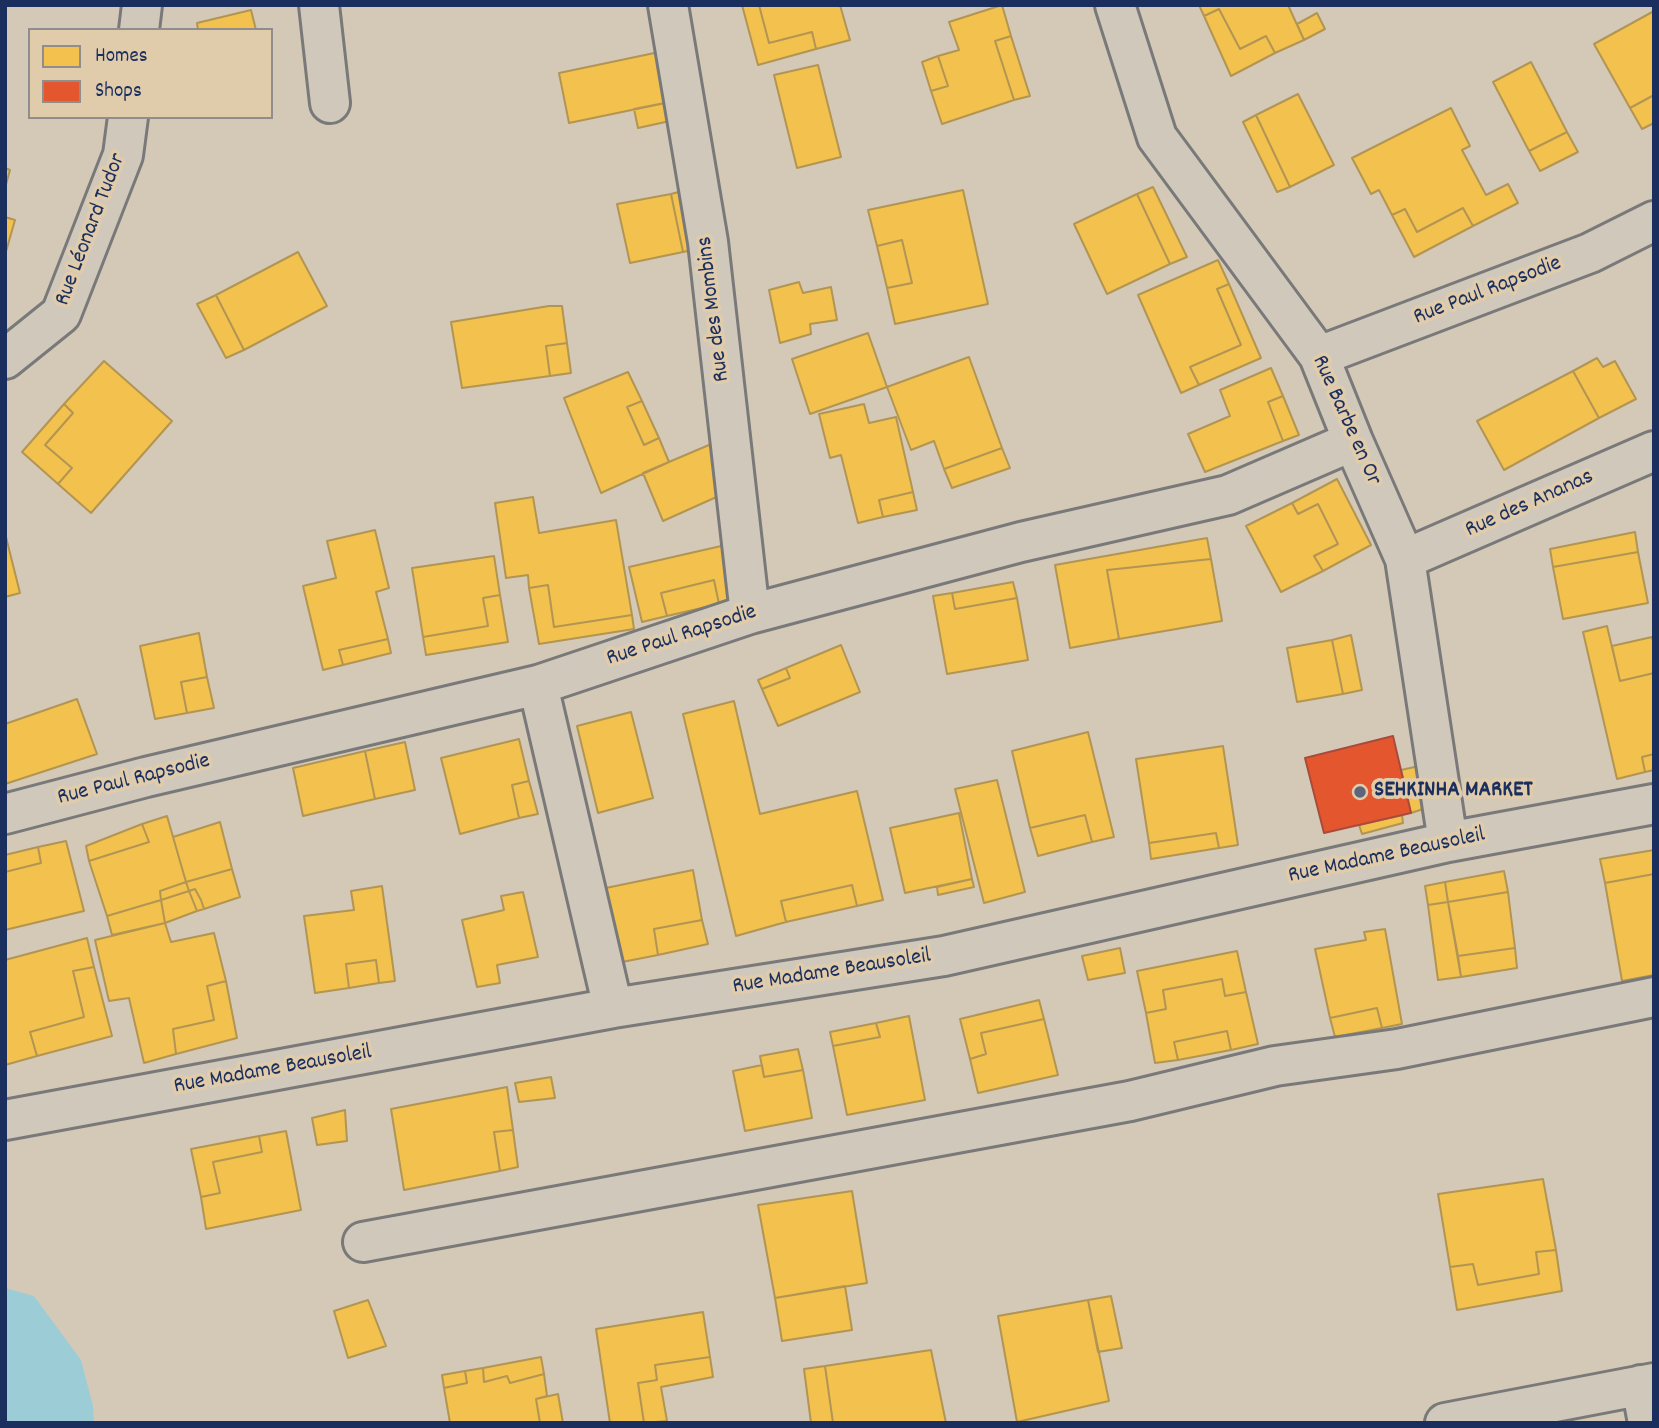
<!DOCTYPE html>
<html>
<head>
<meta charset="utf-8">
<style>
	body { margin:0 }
	#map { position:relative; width:1659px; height:1428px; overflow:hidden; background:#d4c9b7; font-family:Dekko,sans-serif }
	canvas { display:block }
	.frame { position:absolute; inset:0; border:7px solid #1b2f5e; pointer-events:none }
	.legend { position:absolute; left:28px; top:28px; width:245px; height:91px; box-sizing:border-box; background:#e0ccab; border:2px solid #918d8c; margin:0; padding:9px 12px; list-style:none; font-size:21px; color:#1b2f5e }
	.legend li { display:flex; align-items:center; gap:14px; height:35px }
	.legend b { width:35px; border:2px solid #918d8c }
</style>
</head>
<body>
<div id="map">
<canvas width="1659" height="1428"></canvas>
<div class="frame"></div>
<ul class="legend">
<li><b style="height:19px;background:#f2c14e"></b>Homes</li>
<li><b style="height:19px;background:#e4572e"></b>Shops</li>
</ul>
</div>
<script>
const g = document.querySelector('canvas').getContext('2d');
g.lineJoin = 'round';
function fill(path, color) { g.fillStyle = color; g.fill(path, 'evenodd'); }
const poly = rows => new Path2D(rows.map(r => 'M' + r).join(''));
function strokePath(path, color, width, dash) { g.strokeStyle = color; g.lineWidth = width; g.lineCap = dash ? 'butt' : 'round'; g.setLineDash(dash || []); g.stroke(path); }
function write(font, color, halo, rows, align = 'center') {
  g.font = font + ' Dekko,sans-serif'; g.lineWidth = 7; g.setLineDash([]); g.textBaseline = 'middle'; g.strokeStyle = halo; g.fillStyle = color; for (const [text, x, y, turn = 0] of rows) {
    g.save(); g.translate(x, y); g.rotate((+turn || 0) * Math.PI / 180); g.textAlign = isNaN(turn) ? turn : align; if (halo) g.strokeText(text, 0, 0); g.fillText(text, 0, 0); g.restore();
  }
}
const water = poly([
	[5,1288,34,1296,81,1360,93,1406,94,1423,5,1423]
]);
const homes = poly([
	[742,5,759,5,769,43,812,32,816,49,758,65,742,5],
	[759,5,840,5,850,40,816,49,812,32,769,43,759,5],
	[1002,5,1011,36,995,41,1014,100,942,124,931,91,948,86,938,56,959,50,949,22,1002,5],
	[1199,5,1288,5,1304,40,1275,53,1266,36,1240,49,1219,9,1204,16,1199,5],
	[1219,9,1240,49,1266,36,1275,53,1231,76,1204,16,1219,9],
	[251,10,256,30,198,30,197,23,251,10],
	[1654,11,1654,95,1630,108,1594,44,1654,11],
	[1317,13,1325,29,1304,40,1297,24,1317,13],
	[1011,36,1030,96,1014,100,995,41,1011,36],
	[664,51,675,101,569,123,559,73,664,51],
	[938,56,948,86,931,91,922,62,938,56],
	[1531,62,1567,132,1529,151,1493,82,1531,62],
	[818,65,841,157,797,168,774,75,818,65],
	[1298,94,1334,165,1290,187,1256,115,1298,94],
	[1654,95,1654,123,1642,129,1630,108,1654,95],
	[675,101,679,119,638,128,634,109,675,101],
	[1451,108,1470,146,1462,150,1486,195,1508,184,1518,203,1473,226,1463,208,1417,232,1405,209,1392,215,1379,190,1371,194,1352,158,1451,108],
	[1256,115,1290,187,1277,192,1243,122,1256,115],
	[1567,132,1578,152,1540,171,1529,151,1567,132],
	[5,168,10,170,5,188,5,168],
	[1153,187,1187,257,1170,264,1137,194,1153,187],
	[686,190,698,249,683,252,671,194,686,190],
	[963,190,988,304,895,324,887,288,912,283,902,240,877,246,868,210,963,190],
	[671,194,683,252,630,263,617,204,671,194],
	[1137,194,1170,264,1107,294,1074,224,1137,194],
	[1463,208,1473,226,1414,257,1392,215,1405,209,1417,232,1463,208],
	[5,217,15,220,5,255,5,217],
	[902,240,912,283,887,288,877,246,902,240],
	[298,252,327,306,244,350,216,295,298,252],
	[1218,260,1229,284,1217,289,1241,345,1190,367,1199,385,1181,393,1138,295,1218,260],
	[799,282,803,293,831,287,837,320,810,324,811,334,780,343,769,290,799,282],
	[1229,284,1261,358,1199,385,1190,367,1241,345,1217,289,1229,284],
	[216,295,244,350,226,358,197,304,216,295],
	[549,306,562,306,567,343,546,346,550,376,462,388,451,322,549,306],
	[868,333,887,387,810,414,792,359,868,333],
	[567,343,571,373,550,376,546,346,567,343],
	[969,357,1002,448,944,469,934,441,911,450,887,387,969,357],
	[1597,358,1603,367,1615,361,1636,399,1599,418,1573,371,1597,358],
	[104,361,172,421,91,513,58,484,72,468,45,445,73,413,64,404,104,361],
	[1271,368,1283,396,1268,402,1283,441,1205,472,1188,434,1230,416,1220,390,1271,368],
	[1573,371,1599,418,1504,470,1477,421,1573,371],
	[628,372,642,401,627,407,644,445,659,438,669,462,601,493,564,398,628,372],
	[1283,396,1299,435,1283,441,1268,402,1283,396],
	[642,401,659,438,644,445,627,407,642,401],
	[64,404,73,413,45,445,72,468,58,484,22,452,64,404],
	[864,404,869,423,896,417,913,492,879,500,883,517,858,523,841,455,830,458,819,414,864,404],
	[716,442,732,490,663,521,643,473,716,442],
	[1002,448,1010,468,952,488,944,469,1002,448],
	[1337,479,1371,545,1323,571,1314,556,1338,544,1318,504,1298,514,1292,503,1337,479],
	[913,492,917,510,883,517,879,500,913,492],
	[533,497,539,533,616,520,632,615,554,627,548,585,529,588,528,575,506,578,495,503,533,497],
	[1292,503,1298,514,1318,504,1338,544,1314,556,1323,571,1281,592,1246,526,1292,503],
	[375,530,389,588,376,592,388,639,339,650,343,665,323,670,303,586,336,578,327,541,375,530],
	[1635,532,1638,552,1553,567,1550,549,1635,532],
	[5,533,20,593,5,597,5,533],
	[1207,538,1211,559,1107,570,1119,639,1070,648,1055,565,1207,538],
	[730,544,743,598,719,604,714,580,661,593,667,616,642,622,629,567,730,544],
	[1638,552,1648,603,1563,619,1553,567,1638,552],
	[494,556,500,595,483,598,488,626,423,637,412,568,494,556],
	[1211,559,1222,621,1119,639,1107,570,1211,559],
	[714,580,719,604,667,616,661,593,714,580],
	[1013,582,1017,598,955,609,952,593,1013,582],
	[548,585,554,627,632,615,634,629,539,644,529,588,548,585],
	[952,593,955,609,1017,598,1028,660,947,674,933,596,952,593],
	[500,595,508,642,426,655,423,637,488,626,483,598,500,595],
	[1607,626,1620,681,1654,673,1654,754,1642,757,1645,772,1617,779,1583,632,1607,626],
	[199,633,207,677,181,682,187,713,155,719,140,646,199,633],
	[1351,635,1362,690,1343,694,1332,640,1351,635],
	[1652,637,1654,645,1654,673,1620,681,1612,646,1652,637],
	[388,639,391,653,343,665,339,650,388,639],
	[1332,640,1343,694,1297,702,1287,648,1332,640],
	[841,645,860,692,778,726,762,689,790,678,786,668,841,645],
	[786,668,790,678,762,689,758,680,786,668],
	[207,677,214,708,187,713,181,682,207,677],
	[77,699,97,754,5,784,5,724,77,699],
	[734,701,760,814,857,791,883,900,857,906,852,885,781,901,786,922,736,936,683,714,734,701],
	[631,712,653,798,598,813,577,726,631,712],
	[1088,732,1114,837,1092,842,1085,815,1030,828,1012,751,1088,732],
	[519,739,529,781,512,785,519,818,460,834,441,758,519,739],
	[405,742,415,790,375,799,365,751,405,742],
	[1223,746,1238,845,1219,848,1216,833,1149,843,1136,759,1223,746],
	[365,751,375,799,303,816,293,768,365,751],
	[1654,754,1654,770,1645,772,1642,757,1654,754],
	[1419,766,1429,807,1411,813,1401,770,1419,766],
	[997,780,1025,892,984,903,955,789,997,780],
	[529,781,538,814,519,818,512,785,529,781],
	[959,813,972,879,905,893,890,828,959,813],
	[1085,815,1092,842,1038,856,1030,828,1085,815],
	[1402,815,1403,823,1362,834,1359,825,1402,815],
	[167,816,186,882,160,891,161,900,107,916,89,861,149,842,142,824,167,816],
	[220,822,232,869,186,882,173,837,220,822],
	[142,824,149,842,89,861,86,846,142,824],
	[1216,833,1219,848,1151,859,1149,843,1216,833],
	[66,841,84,911,5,930,5,872,41,863,38,847,66,841],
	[38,847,41,863,5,872,5,855,38,847],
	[1654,850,1654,874,1605,883,1600,859,1654,850],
	[232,869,240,897,204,909,201,900,195,889,189,891,186,882,232,869],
	[693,870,702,920,654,929,658,955,617,963,601,889,693,870],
	[1504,871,1508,892,1448,902,1445,882,1504,871],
	[1654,874,1654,975,1622,981,1605,883,1654,874],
	[972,879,974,887,938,895,937,887,972,879],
	[186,882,189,891,161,900,160,891,186,882],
	[1445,882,1448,902,1428,905,1425,886,1445,882],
	[852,885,857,906,786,922,781,901,852,885],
	[382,886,395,981,379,983,376,960,346,964,349,988,315,993,304,916,354,910,351,891,382,886],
	[195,889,201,900,204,909,197,911,189,891,195,889],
	[189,891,197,911,165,923,161,900,189,891],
	[523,892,538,957,497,965,500,983,477,987,462,920,504,910,501,896,523,892],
	[1508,892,1515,948,1458,956,1448,902,1508,892],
	[161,900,165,923,112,935,107,916,161,900],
	[1448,902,1461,977,1438,980,1428,905,1448,902],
	[702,920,708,944,658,955,654,929,702,920],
	[165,923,171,942,214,933,226,981,207,986,214,1020,173,1029,176,1054,144,1063,129,998,109,1001,95,940,165,923],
	[1385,929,1402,1024,1382,1028,1377,1008,1330,1018,1315,949,1366,940,1364,932,1385,929],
	[87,938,94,967,73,971,84,1017,30,1032,37,1056,5,1065,5,960,87,938],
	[1120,948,1125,973,1088,980,1082,956,1120,948],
	[1515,948,1517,968,1461,977,1458,956,1515,948],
	[1237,951,1246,992,1225,996,1222,979,1163,990,1166,1009,1146,1013,1137,971,1237,951],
	[376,960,379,983,349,988,346,964,376,960],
	[94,967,112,1036,37,1056,30,1032,84,1017,73,971,94,967],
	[1222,979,1225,996,1246,992,1258,1044,1231,1050,1227,1031,1174,1042,1178,1060,1155,1063,1146,1013,1166,1009,1163,990,1222,979],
	[226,981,237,1038,176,1054,173,1029,214,1020,207,986,226,981],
	[1039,1000,1044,1019,981,1033,986,1054,970,1059,960,1019,1039,1000],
	[1377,1008,1382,1028,1335,1037,1330,1018,1377,1008],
	[909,1016,925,1100,847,1115,833,1046,880,1037,876,1023,909,1016],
	[1044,1019,1058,1075,978,1093,970,1059,986,1054,981,1033,1044,1019],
	[876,1023,880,1037,833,1046,830,1032,876,1023],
	[1227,1031,1231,1050,1178,1060,1174,1042,1227,1031],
	[798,1049,803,1070,764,1077,760,1056,798,1049],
	[762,1065,764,1077,803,1070,812,1118,745,1131,733,1071,762,1065],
	[551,1077,555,1098,519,1102,515,1083,551,1077],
	[507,1087,513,1130,494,1132,500,1171,404,1190,391,1109,507,1087],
	[345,1110,347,1141,317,1145,312,1118,345,1110],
	[513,1130,518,1167,500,1171,494,1132,513,1130],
	[286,1131,301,1210,206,1229,201,1197,220,1193,213,1162,262,1152,259,1136,286,1131],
	[259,1136,262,1152,213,1162,220,1193,201,1197,191,1149,259,1136],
	[1543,1179,1556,1250,1536,1252,1539,1274,1478,1285,1473,1264,1450,1267,1438,1194,1543,1179],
	[852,1191,867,1283,775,1298,758,1205,852,1191],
	[1556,1250,1562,1291,1457,1310,1450,1267,1473,1264,1478,1285,1539,1274,1536,1252,1556,1250],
	[845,1286,852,1330,782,1341,775,1298,845,1286],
	[1111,1296,1122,1348,1098,1352,1088,1300,1111,1296],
	[368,1300,386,1346,348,1358,334,1311,368,1300],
	[1088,1300,1109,1401,1017,1422,998,1316,1088,1300],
	[703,1312,710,1357,655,1365,657,1380,638,1383,644,1423,610,1423,596,1329,703,1312],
	[931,1350,946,1423,833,1423,825,1366,931,1350],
	[541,1357,544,1374,510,1383,507,1376,484,1382,483,1368,541,1357],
	[710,1357,713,1377,661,1387,667,1421,644,1423,638,1383,657,1380,655,1365,710,1357],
	[825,1366,833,1423,811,1423,804,1369,825,1366],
	[483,1368,484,1382,507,1376,510,1383,544,1374,547,1396,536,1399,540,1423,450,1423,444,1388,467,1383,465,1371,483,1368],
	[465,1371,467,1383,444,1388,442,1375,465,1371],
	[558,1394,563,1423,540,1423,536,1399,558,1394]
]);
const shops = poly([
	[1393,736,1411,813,1324,833,1305,758,1393,736]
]);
const minor = poly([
	[319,5,330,103],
	[668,5,708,242,750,614],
	[1115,5,1157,137,1319,356,1353,441,1405,559,1448,842],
	[139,30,142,5],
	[1319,356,1590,253,1654,221],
	[5,359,61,314,123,155,128,117],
	[1405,559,1654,451],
	[538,685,613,1008],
	[5,814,146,777,538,685,750,614,1021,542,1228,495,1353,441],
	[5,1120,613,1008,944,956,1448,842,1654,804],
	[363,1242,1130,1101,1275,1066,1397,1049,1654,997],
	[1641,1385,1648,1423],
	[1445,1423,1654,1383]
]);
const markers = [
	[1360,792,7,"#5c657d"]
];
const streetNames = [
	["Rue Léonard Tudor",92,230,-69],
	["Rue Paul Rapsodie",1488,292,-21],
	["Rue des Mombins",715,309,-97],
	["Rue Barbe en Or",1345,421,66],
	["Rue des Ananas",1530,505,-24],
	["Rue Paul Rapsodie",682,637,-18],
	["Rue Paul Rapsodie",134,781,-14],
	["Rue Madame Beausoleil",1387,857,-12],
	["Rue Madame Beausoleil",832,973,-9],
	["Rue Madame Beausoleil",273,1071,-10]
];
const poiNames = [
	["SEHKINHA MARKET",1374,792]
];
fill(water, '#9ccdd6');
fill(homes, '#f2c14e');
strokePath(homes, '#b29553', 2);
fill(shops, '#e4572e');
strokePath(shops, '#a84b3c', 2);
strokePath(minor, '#7a797a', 44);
strokePath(minor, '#d0c8bb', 38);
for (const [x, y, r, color] of markers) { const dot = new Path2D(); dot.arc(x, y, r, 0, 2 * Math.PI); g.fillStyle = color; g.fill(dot); strokePath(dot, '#e0ccab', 2.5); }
write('23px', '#1b2f5e', '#e0ccab', streetNames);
write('bold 23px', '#1b2f5e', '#e0ccab', poiNames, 'left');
</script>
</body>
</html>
